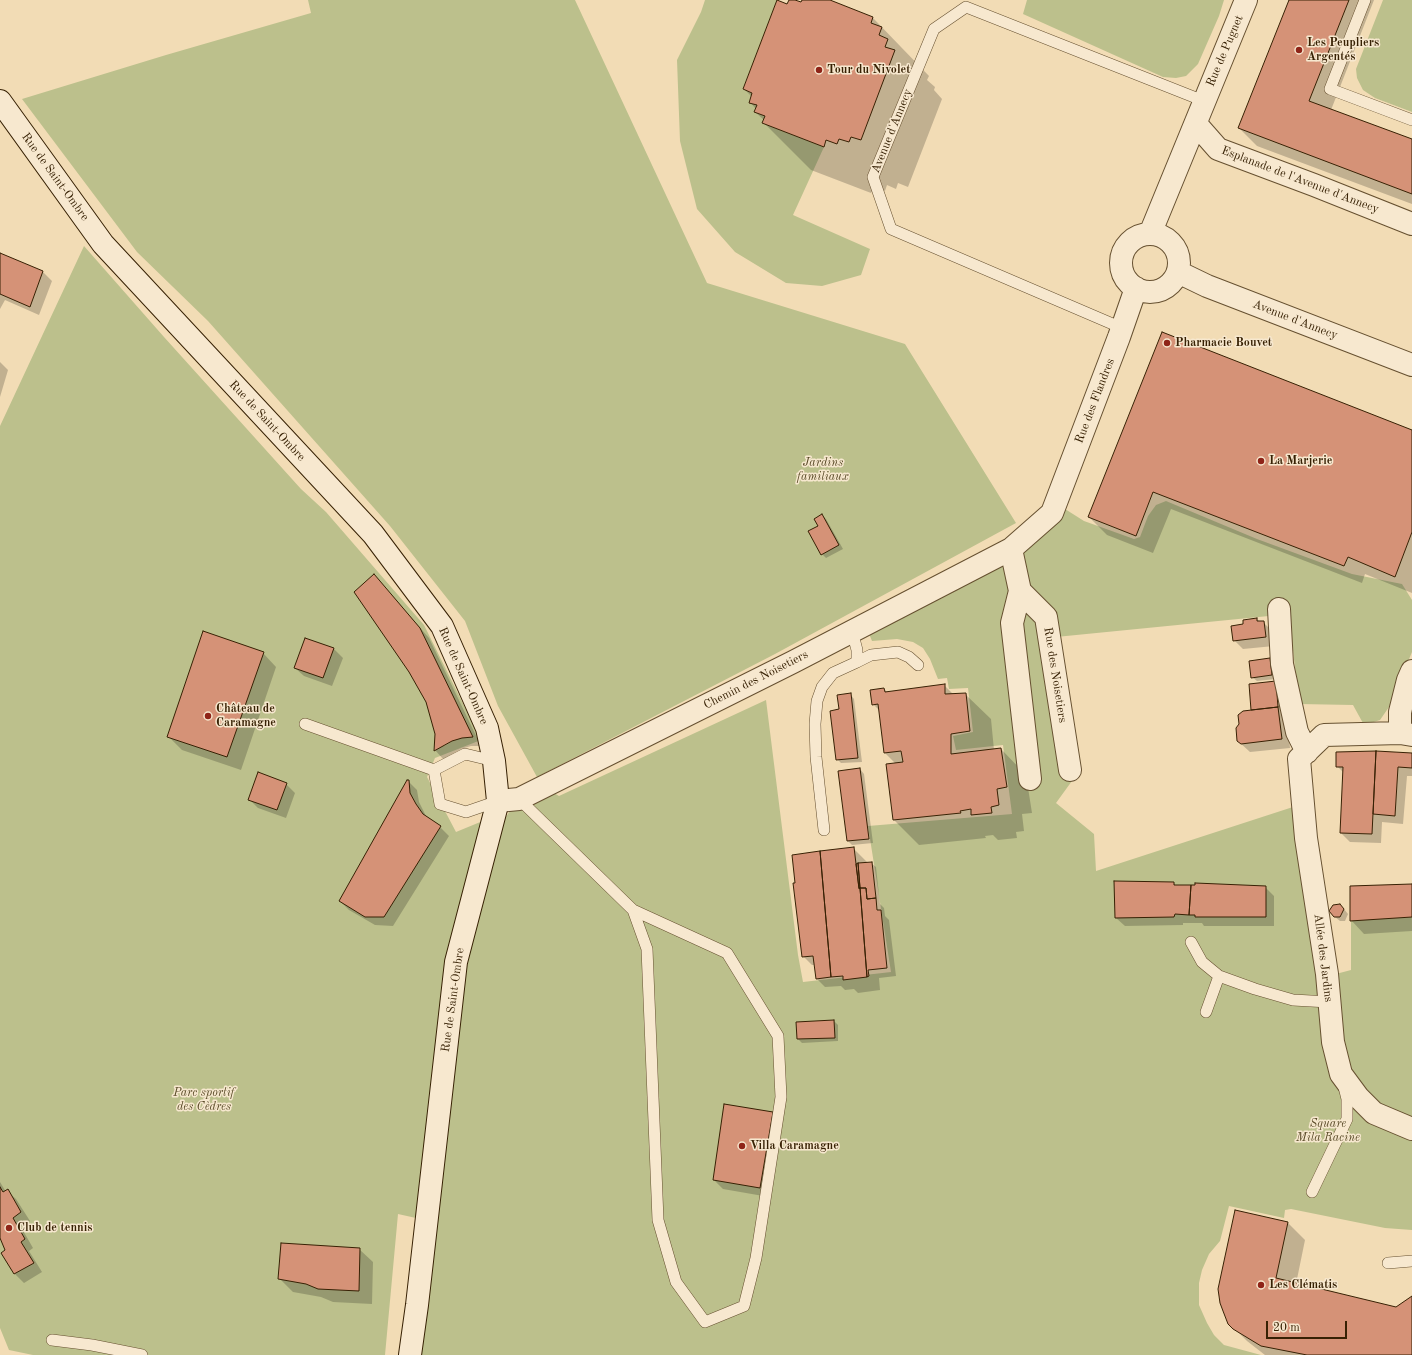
<!DOCTYPE html>
<html>
<head>
<meta charset="utf-8">
<style>
	body { margin:0 }
	#map { position:relative; width:1412px; height:1355px; overflow:hidden; background:#f2dcb5; font-family:"Old Standard TT",serif }
	canvas { display:block }
	.scale { position:absolute; left:1266px; top:1321px; width:81px; height:18px; box-sizing:border-box; border:2px solid #372104; border-top:0; padding-left:5px; font-size:12px; line-height:14px; white-space:nowrap; color:#372104; -webkit-text-stroke:3px #f7e8cf; paint-order:stroke }
</style>
</head>
<body>
<div id="map">
<canvas width="1412" height="1355"></canvas>
<div class="scale">20 m</div>
</div>
<script>
const g = document.querySelector('canvas').getContext('2d');
g.lineJoin = 'round';
function fill(path, color) { g.fillStyle = color; g.fill(path, 'evenodd'); }
const poly = rows => new Path2D(rows.map(r => 'M' + r).join(''));
function strokePath(path, color, width, dash) { g.strokeStyle = color; g.lineWidth = width; g.lineCap = dash ? 'butt' : 'round'; g.setLineDash(dash || []); g.stroke(path); }
function write(font, color, halo, rows, align = 'center') {
  g.font = font + ' "Old Standard TT",serif'; g.lineWidth = 3; g.setLineDash([]); g.textBaseline = 'middle'; g.strokeStyle = halo; g.fillStyle = color; for (const [text, x, y, turn = 0] of rows) {
    g.save(); g.translate(x, y); g.rotate((+turn || 0) * Math.PI / 180); g.textAlign = isNaN(turn) ? turn : align; if (halo) g.strokeText(text, 0, 0); g.fillText(text, 0, 0); g.restore();
  }
}
const green = poly([
	[308,0,575,0,707,283,905,344,1016,523,775,654,537,777,498,706,465,621,390,526,208,321,137,252,22,99,166,55,311,13],
	[705,0,777,0,743,89,752,93,749,103,757,105,754,112,765,116,762,123,824,147,793,215,870,249,861,275,822,286,786,283,735,252,697,209,680,141,677,60,701,12],
	[1027,0,1224,0,1219,16,1198,64,1186,76,1176,78,1163,77,1023,14],
	[1383,0,1412,0,1412,112,1375,98,1363,90,1357,78,1356,69],
	[84,246,164,337,301,489,326,512,424,625,481,740,435,758,427,777,456,832,490,818,416,1218,398,1214,385,1355,33,1355,9,1350,0,1328,0,426],
	[1166,501,1257,539,1352,574,1402,584,1412,600,1412,652,1389,707,1380,720,1364,725,1353,705,1299,704,1289,614,1056,637,1077,774,1056,803,1094,834,1096,871,1296,806,1332,975,1351,970,1351,920,1412,917,1412,1230,1385,1228,1291,1209,1285,1210,1284,1218,1229,1206,1220,1241,1209,1254,1202,1270,1199,1283,1199,1305,1207,1323,1214,1335,1224,1345,1261,1355,418,1355,462,972,500,824,511,810,554,793,559,796,766,700,798,955,803,982,891,972,868,826,1012,814,1003,745,956,750,953,736,973,732,968,688,949,689,947,678,938,679,930,659,923,648,913,642,897,639,872,641,868,631,1065,509,1084,521,1134,539,1140,537,1148,516,1156,505]
]);
const shadow = poly([
	[790,0,802,4,803,0,827,0,873,18,929,76,927,80,935,87,934,90,942,99,908,187,898,183,896,189,887,185,885,191,874,187,871,193,811,170,763,122,764,120,755,112,756,109,750,102,752,97,744,89],
	[1290,0,1374,0,1331,110,1412,140,1412,204,1257,146,1239,128],
	[0,255,43,272,52,281,39,315,5,300,0,309],
	[1162,333,1412,432,1412,593,1365,574,1362,583,1171,509,1153,553,1107,535,1089,517],
	[0,362,8,370,0,397],
	[822,515,826,519,843,549,826,558,822,554,819,526],
	[374,575,429,638,481,746,471,746,461,749,443,759,435,750,436,734,427,702],
	[456,739,444,746,444,744],
	[1257,619,1260,622,1263,622,1272,631,1274,646,1243,649,1234,640,1244,625],
	[306,639,334,649,343,658,332,686,304,676,295,668],
	[263,653,276,667,241,770,182,750,169,737],
	[1270,659,1274,663,1276,679,1257,681,1252,677],
	[944,685,954,695,965,694,991,719,994,750,1001,749,1026,775,1032,813,1022,814,1024,831,1016,832,1017,838,998,840,993,835,985,836,986,838,919,845,894,820,887,765,896,764,885,753,880,711,873,704,884,689,887,692],
	[1250,685,1284,691,1290,748,1250,752,1238,741,1240,725,1252,711],
	[850,694,854,699,862,762,841,763,837,759,840,710],
	[1376,752,1412,754,1412,776,1407,776,1403,824,1382,822,1381,843,1350,842,1341,833,1344,773,1337,766,1337,753],
	[860,769,864,774,873,843,852,845,848,841,839,771],
	[408,781,417,790,419,802,427,818,440,827,449,836,393,926,375,925,349,910,340,901],
	[286,784,295,793,286,818,258,808,249,799],
	[853,848,867,862,867,864,871,863,876,867,880,904,884,908,885,916,889,920,896,976,879,978,880,990,858,993,854,989,845,990,841,986,825,987,817,979,815,965,812,965,803,956],
	[1174,883,1176,886,1265,887,1274,896,1274,926,1204,926,1202,923,1183,923,1183,925,1125,926,1116,918],
	[1412,885,1412,931,1364,934,1351,920],
	[1344,909,1348,914,1345,921,1340,921,1335,917],
	[834,1021,838,1025,838,1041,802,1043,798,1039],
	[772,1113,781,1122,769,1197,723,1189,714,1180],
	[0,1182,6,1192,7,1191,16,1199,30,1221,21,1227,33,1248,29,1251,42,1272,24,1283,15,1274,2,1254,6,1251,4,1242,0,1239],
	[1287,1222,1305,1240,1296,1284,1396,1308,1412,1297,1412,1355,1265,1355,1247,1341,1229,1323],
	[359,1249,373,1262,372,1304,333,1302,321,1297,293,1292,279,1278]
]);
const building = poly([
	[777,0,787,4,789,0,795,0,801,2,802,0,830,0,873,17,871,23,882,27,879,35,888,39,885,47,895,50,861,140,851,137,849,142,839,139,837,144,826,140,824,147,762,123,765,116,754,112,757,105,749,103,752,93,743,89,777,0],
	[1289,0,1349,0,1309,101,1412,139,1412,194,1238,128,1289,0],
	[0,253,43,271,30,307,0,294,0,253],
	[1162,332,1412,430,1412,532,1395,577,1348,557,1344,566,1153,492,1136,536,1088,517,1162,332],
	[822,514,839,545,821,555,808,531,818,526,814,519,822,514],
	[374,574,420,628,473,737,462,738,452,741,434,751,435,734,426,702,409,672,354,592,374,574],
	[1257,618,1257,621,1264,621,1266,637,1233,641,1231,626,1243,624,1243,620,1257,618],
	[203,631,264,652,227,757,167,737,203,631],
	[305,638,334,648,323,678,294,668,305,638],
	[1270,658,1272,675,1251,678,1249,661,1270,658],
	[1276,681,1278,707,1251,710,1249,684,1276,681],
	[945,684,945,694,966,693,970,731,951,734,951,754,1001,748,1007,787,997,789,999,805,991,807,992,813,971,815,971,809,960,811,961,813,893,820,886,764,903,762,901,751,884,753,878,704,872,705,870,690,884,688,885,692,945,684],
	[851,693,858,758,836,760,830,711,839,709,837,695,851,693],
	[1278,707,1282,739,1241,744,1237,741,1236,728,1239,724,1238,715,1243,711,1278,707],
	[1376,751,1372,834,1340,833,1343,767,1336,767,1336,752,1376,751],
	[1376,751,1412,753,1412,768,1398,767,1395,816,1373,814,1376,751],
	[860,768,869,839,847,841,838,771,860,768],
	[258,772,287,783,277,810,248,800,258,772],
	[407,780,409,780,410,793,416,804,423,814,441,826,384,917,365,917,339,901,407,780],
	[854,847,859,889,860,888,867,977,843,980,843,976,831,977,820,851,854,847],
	[820,851,831,977,816,979,813,956,802,957,793,883,795,883,792,855,820,851],
	[872,862,876,898,867,899,866,888,860,888,858,863,872,862],
	[858,863,860,888,859,888,856,864,858,863],
	[1114,881,1174,882,1174,885,1191,885,1189,915,1175,914,1174,917,1115,918,1114,881],
	[1195,883,1266,886,1266,917,1195,917,1195,915,1189,915,1191,885,1195,885,1195,883],
	[1412,884,1412,917,1350,921,1350,886,1412,884],
	[860,888,866,888,867,899,876,898,877,910,881,910,887,968,868,970,869,976,867,977,860,888],
	[1340,904,1344,909,1340,917,1334,917,1329,911,1333,905,1340,904],
	[834,1020,835,1038,797,1039,796,1022,834,1020],
	[724,1104,773,1112,760,1188,713,1180,724,1104],
	[0,1187,3,1192,8,1189,21,1212,13,1218,25,1239,21,1242,34,1263,14,1274,1,1253,5,1250,0,1238,0,1187],
	[1235,1210,1288,1222,1276,1278,1396,1307,1412,1296,1412,1355,1307,1355,1261,1346,1233,1329,1228,1324,1223,1311,1220,1303,1218,1289,1235,1210],
	[281,1243,360,1248,359,1291,318,1289,306,1284,278,1279,281,1243]
]);
const lane = poly([
	[1365,0,1330,89,1412,120],
	[1122,328,891,229,873,177,934,29,966,7,1204,101],
	[857,662,871,655,898,652,909,657,918,665],
	[305,724,434,770],
	[494,761,465,754,434,770,440,804,466,812,498,801],
	[519,799,633,910,727,953,778,1036,781,1097,756,1258,744,1306,705,1322,676,1282,658,1220,647,949,633,910],
	[824,830,816,757,815,724,817,701,822,687,833,673,857,662,857,650,852,631],
	[1191,942,1202,962,1219,976,1255,989,1293,1000,1329,1002],
	[1206,1012,1219,976],
	[1312,1192,1347,1119,1347,1099,1344,1087],
	[1388,1263,1412,1261],
	[52,1340,92,1345,142,1355]
]);
const street = poly([
	[1196,124,1218,149,1314,185,1412,224],
	'1121 263a29 29 0 1 1 58 0a29 29 0 1 1-58 0Z',
	[1150,234,1246,0],
	[1178,272,1207,286,1412,365],
	[1011,549,1020,591,1012,623,1030,779],
	[1020,591,1046,617,1070,770],
	[1279,609,1282,664,1297,732,1307,752],
	[1400,733,1400,712,1408,680,1412,671],
	[1412,735,1400,733,1324,735,1299,759,1306,838,1327,974,1333,1042,1341,1074,1358,1097,1374,1113,1412,1129],
	[498,801,519,799,793,662,1011,549,1052,513,1119,337,1136,288]
]);
const secondary = poly([
	[0,101,103,244,373,534,442,626,487,728,494,761,498,801,456,962,417,1305,410,1355]
]);
const markers = [
	[1299,50,4,"#8f2418"],
	[819,70,4,"#8f2418"],
	[1167,343,4,"#8f2418"],
	[1261,461,4,"#8f2418"],
	[208,716,4,"#8f2418"],
	[742,1146,4,"#8f2418"],
	[9,1228,4,"#8f2418"],
	[1261,1285,4,"#8f2418"]
];
const poiNames = [
	["Les Peupliers",1307,43],
	["Argentés",1307,57],
	["Tour du Nivolet",827,70],
	["Pharmacie Bouvet",1175,343],
	["La Marjerie",1269,461],
	["Château de",216,709],
	["Caramagne",216,723],
	["Villa Caramagne",750,1146],
	["Club de tennis",17,1228],
	["Les Clématis",1269,1285]
];
const streetNames = [
	["Rue de Pugnet",1225,51,-67],
	["Avenue d'Annecy",892,131,-68],
	["Rue de Saint-Ombre",55,177,54],
	["Esplanade de l'Avenue d'Annecy",1300,180,21],
	["Avenue d'Annecy",1295,320,21],
	["Rue des Flandres",1095,401,-69],
	["Rue de Saint-Ombre",267,421,47],
	["Rue des Noisetiers",1055,675,81],
	["Rue de Saint-Ombre",463,676,66],
	["Chemin des Noisetiers",756,680,-27],
	["Allée des Jardins",1323,958,83],
	["Rue de Saint-Ombre",453,1000,-82]
];
const parkNames = [
	["Jardins",823,463],
	["familiaux",823,477],
	["Parc sportif",204,1093],
	["des Cèdres",204,1107],
	["Square",1328,1124],
	["Mila Racine",1328,1138]
];
fill(green, '#bcc08c');
fill(shadow, '#0003');
fill(building, '#d59277');
strokePath(building, '#372104', 1);
strokePath(lane, '#665030', 12);
strokePath(street, '#665030', 24);
strokePath(secondary, '#372104', 24);
strokePath(lane, '#f7e8cf', 11);
strokePath(street, '#f7e8cf', 22);
strokePath(secondary, '#f7e8cf', 22);
for (const [x, y, r, color] of markers) { const dot = new Path2D(); dot.arc(x, y, r, 0, 2 * Math.PI); g.fillStyle = color; g.fill(dot); strokePath(dot, '#f7e8cf', 1.5); }
write('bold 12px', '#372104', '#f7e8cf', poiNames, 'left');
write('12px', '#372104', '#f7e8cf', streetNames);
write('italic 12px', '#584926', '#f7e8cf', parkNames);
</script>
</body>
</html>
